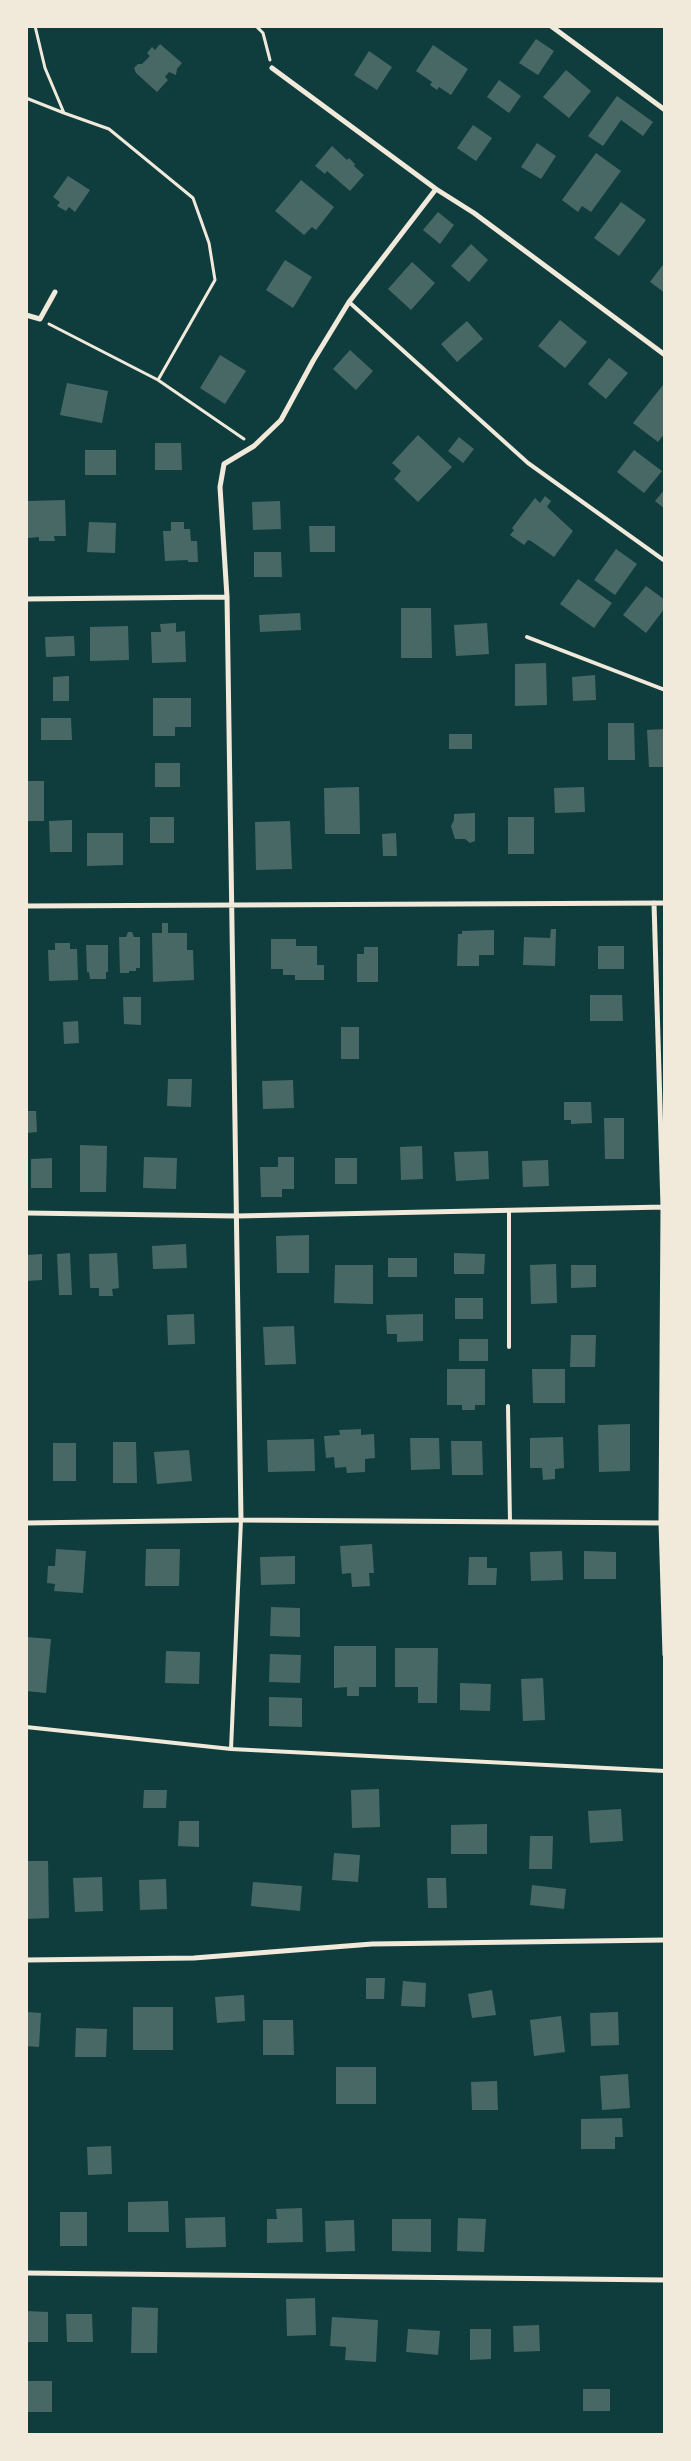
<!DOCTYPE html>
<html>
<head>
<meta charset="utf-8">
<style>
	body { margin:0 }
	#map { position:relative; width:691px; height:2461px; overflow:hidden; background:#0f3d3e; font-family:Manrope,sans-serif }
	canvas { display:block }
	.frame { position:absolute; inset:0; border:28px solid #f1e9da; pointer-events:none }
</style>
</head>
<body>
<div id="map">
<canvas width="691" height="2461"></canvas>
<div class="frame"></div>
</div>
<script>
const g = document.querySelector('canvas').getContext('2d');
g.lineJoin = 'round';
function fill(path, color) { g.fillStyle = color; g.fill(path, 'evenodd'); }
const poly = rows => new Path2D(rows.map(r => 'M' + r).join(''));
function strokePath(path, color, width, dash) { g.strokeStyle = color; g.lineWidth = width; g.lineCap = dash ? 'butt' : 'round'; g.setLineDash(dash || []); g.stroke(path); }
const building = poly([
	[536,39,554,51,538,75,519,63],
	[160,44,182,63,177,69,176,75,169,72,165,77,168,80,157,92,136,73,134,68,138,64,142,64,150,56,147,53,152,47,155,50],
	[433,45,468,69,451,95,439,87,437,90,430,85,432,82,416,71],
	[369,51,392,67,377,90,354,75],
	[566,70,591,91,569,118,543,97],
	[499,80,521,96,509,113,487,97],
	[617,96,653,122,643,136,621,120,603,146,588,136],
	[473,125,492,138,476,161,457,148],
	[537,143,556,156,541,179,521,167],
	[332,146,347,160,349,158,355,164,354,166,364,175,350,191,327,171,325,174,315,166],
	[596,153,621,171,591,212,582,206,578,212,562,200],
	[68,176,90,190,75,212,69,207,66,211,57,206,60,202,53,197],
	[301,180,334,207,316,230,312,227,304,235,275,211],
	[621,202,646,220,619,256,594,238],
	[438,212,454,225,440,244,423,230],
	[471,244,488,260,469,282,451,266],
	[285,260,312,277,293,308,266,290],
	[412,262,435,283,411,310,388,289],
	[665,262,665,293,650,282],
	[560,320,587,342,565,368,538,346],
	[467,321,483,339,457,362,441,344],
	[350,350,373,371,356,390,333,369],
	[220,355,246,371,225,404,200,388],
	[609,358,628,373,606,399,588,384],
	[67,383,108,391,102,423,60,415],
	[663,385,665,387,665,433,658,442,633,423],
	[418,435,452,467,418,502,394,479,401,471,392,463],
	[459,437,474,449,463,463,448,451],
	[155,443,181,443,182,470,155,470],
	[85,450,116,450,116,475,85,475],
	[634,450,662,471,644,493,617,472],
	[665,489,665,509,655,501],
	[545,496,551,501,547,507,573,531,554,557,531,541,528,540,524,545,510,535,514,530,512,528,535,498,540,503],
	[65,500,66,536,54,536,55,541,39,541,39,537,28,538,27,501],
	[280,501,281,529,253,530,252,502],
	[89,522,116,523,115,553,87,552],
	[171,522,184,522,184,529,190,529,191,541,197,541,198,562,188,562,188,560,165,561,163,531,171,531],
	[309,526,335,526,335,552,310,552],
	[616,549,637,564,615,595,594,580],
	[254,552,281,552,282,577,254,577],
	[578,579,612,603,594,628,560,604],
	[646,586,665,600,665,608,646,633,623,615],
	[401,608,431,608,432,658,401,658],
	[300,613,301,630,260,632,259,615],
	[176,623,176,632,185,631,186,662,152,663,151,632,161,632,160,624],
	[487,623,489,654,456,656,454,625],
	[128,626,129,660,90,661,90,627],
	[74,636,75,656,46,657,45,637],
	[546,663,547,705,515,706,515,664],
	[595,675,596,700,573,701,572,677],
	[69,676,69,701,53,701,53,677],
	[153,698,191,698,191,727,175,727,175,736,153,736],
	[41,718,71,718,72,740,41,740],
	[608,723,634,723,635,760,608,760],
	[665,729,665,767,649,767,647,730],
	[449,734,472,734,472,749,449,749],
	[155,763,180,763,180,787,155,787],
	[26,781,44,781,44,821,26,821],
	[359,787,360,834,325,834,324,788],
	[584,787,585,812,555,813,554,788],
	[475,813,475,841,470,843,465,839,455,839,451,826,454,820,454,814],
	[150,817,174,817,174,843,150,843],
	[508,817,534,817,534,854,508,854],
	[72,820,72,852,50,852,49,821],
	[290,821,292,869,256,870,255,822],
	[87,833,123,833,123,865,87,866],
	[396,833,397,856,383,856,382,834],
	[162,923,168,923,168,933,187,933,187,950,193,950,194,980,153,982,152,933,162,933],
	[551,929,556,929,555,966,523,965,524,937,550,938],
	[494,930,494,955,479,955,479,966,457,966,458,934,462,934,462,931],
	[128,932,132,932,134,937,140,937,140,968,136,968,136,971,129,971,129,973,120,973,119,937,126,937],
	[271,939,296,939,296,946,317,946,317,965,324,965,324,980,295,980,295,975,283,975,283,969,271,969],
	[55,943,70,943,70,949,77,949,78,980,49,981,48,950,55,950],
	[86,945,108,945,108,972,106,972,106,979,90,979,89,972,87,972],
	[598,946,624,946,624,969,598,969],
	[364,947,378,947,378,982,357,982,357,954,364,954],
	[590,995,622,995,623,1021,590,1021],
	[123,997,141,997,141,1025,124,1024],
	[78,1021,79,1043,64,1044,63,1022],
	[341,1027,359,1027,359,1059,341,1059],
	[168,1079,192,1079,191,1107,167,1106],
	[293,1080,294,1108,263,1109,262,1081],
	[564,1102,591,1102,592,1123,571,1124,571,1120,564,1120],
	[26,1111,36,1111,37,1132,26,1133],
	[604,1118,624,1118,624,1159,605,1159],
	[80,1145,107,1146,106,1192,80,1192],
	[422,1146,423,1179,401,1180,400,1147],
	[488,1151,489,1179,456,1181,454,1152],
	[144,1157,177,1158,176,1189,143,1188],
	[278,1157,294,1157,294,1189,282,1189,282,1197,261,1197,260,1167,278,1167],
	[52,1158,52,1188,31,1188,31,1159],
	[335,1158,357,1158,357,1184,335,1184],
	[548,1160,549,1186,523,1187,522,1161],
	[309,1235,309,1273,277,1273,276,1236],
	[186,1244,187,1268,153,1269,152,1246],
	[70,1253,72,1295,59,1295,57,1254],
	[117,1253,119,1288,112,1289,113,1296,99,1296,99,1288,90,1288,89,1254],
	[454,1253,485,1254,484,1274,454,1274],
	[42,1254,42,1280,26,1281,26,1255],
	[388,1258,417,1258,417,1277,388,1277],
	[556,1264,557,1303,531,1304,530,1265],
	[335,1265,373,1265,373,1304,334,1303],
	[571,1265,596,1265,596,1287,571,1288],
	[455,1298,483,1298,483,1319,455,1319],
	[194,1314,195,1344,168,1345,167,1315],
	[423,1314,423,1341,397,1342,397,1334,387,1334,386,1315],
	[294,1326,296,1364,265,1365,263,1327],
	[571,1335,596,1335,595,1367,570,1367],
	[459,1339,488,1339,488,1361,459,1361],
	[447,1369,485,1369,485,1405,475,1405,475,1410,462,1410,462,1405,447,1405],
	[532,1369,565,1369,565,1403,533,1403],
	[630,1424,630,1471,599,1472,598,1425],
	[361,1429,361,1435,374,1434,375,1458,365,1459,365,1472,347,1473,346,1467,335,1468,334,1457,326,1458,324,1436,340,1435,339,1430],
	[563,1437,564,1468,555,1469,555,1479,543,1480,542,1468,530,1468,530,1438],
	[410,1438,439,1438,440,1469,411,1470],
	[314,1439,315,1471,268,1472,267,1440],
	[451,1441,482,1441,483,1475,452,1475],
	[113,1442,136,1442,137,1483,113,1483],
	[53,1443,76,1443,76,1481,53,1481],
	[189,1450,192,1481,157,1484,154,1452],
	[372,1544,374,1573,369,1573,370,1586,352,1587,351,1573,342,1574,340,1546],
	[56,1549,86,1551,83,1593,54,1591,55,1584,47,1583,48,1566,55,1566],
	[146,1549,180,1549,179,1586,145,1586],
	[562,1551,563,1580,531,1581,530,1552],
	[584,1551,616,1552,616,1579,584,1579],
	[295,1556,295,1584,261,1585,260,1557],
	[469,1557,487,1557,487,1568,497,1568,496,1585,468,1585],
	[271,1607,300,1608,300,1637,270,1636],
	[26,1637,51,1639,46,1693,26,1691],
	[334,1646,376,1646,376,1687,359,1687,359,1696,347,1696,347,1687,334,1688],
	[395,1648,438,1648,437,1703,418,1703,418,1687,395,1687],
	[166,1651,200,1652,199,1684,165,1683],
	[270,1654,301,1655,300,1683,269,1682],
	[543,1678,545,1720,523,1721,521,1679],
	[460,1683,491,1684,490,1711,460,1710],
	[269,1697,302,1698,302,1727,269,1726],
	[379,1789,380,1827,352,1828,351,1790],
	[144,1790,167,1790,166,1808,143,1808],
	[621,1809,623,1841,590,1843,588,1811],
	[179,1821,199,1821,199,1847,178,1846],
	[487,1824,487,1854,451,1854,451,1825],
	[530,1836,553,1836,552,1869,529,1869],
	[334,1853,360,1855,358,1882,332,1880],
	[26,1861,48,1861,49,1918,26,1919],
	[102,1877,103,1911,75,1912,73,1878],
	[427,1878,446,1878,447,1908,428,1908],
	[166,1879,167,1909,140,1910,139,1880],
	[253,1882,302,1886,300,1911,251,1906],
	[532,1885,566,1889,564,1909,530,1905],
	[366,1978,385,1978,384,1999,366,1999],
	[403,1981,426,1983,425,2007,401,2006],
	[492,1990,496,2015,472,2018,468,1994],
	[244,1995,245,2021,217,2023,215,1997],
	[133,2007,173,2007,173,2050,133,2050],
	[26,2012,41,2013,39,2047,26,2046],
	[618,2012,619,2045,591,2046,590,2013],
	[561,2016,565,2052,534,2056,530,2020],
	[263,2020,293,2020,294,2055,263,2055],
	[76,2028,107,2029,106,2057,75,2057],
	[336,2067,376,2067,376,2104,336,2104],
	[628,2074,630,2108,602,2110,600,2076],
	[497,2081,498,2110,472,2110,471,2082],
	[622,2118,623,2137,615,2137,615,2149,581,2149,581,2119],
	[111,2146,112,2174,88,2175,87,2147],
	[168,2201,169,2232,128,2232,128,2202],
	[302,2208,303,2242,267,2243,267,2219,277,2219,276,2209],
	[60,2212,87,2212,87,2246,60,2246],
	[225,2217,226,2247,186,2248,185,2218],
	[458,2218,486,2219,484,2252,457,2251],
	[392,2219,431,2219,431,2252,392,2251],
	[354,2220,355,2251,326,2252,325,2221],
	[315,2298,316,2335,287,2336,286,2299],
	[132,2307,158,2308,157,2353,131,2353],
	[26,2311,48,2312,48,2342,26,2342],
	[66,2314,92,2314,93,2342,67,2342],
	[332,2317,378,2320,376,2362,345,2360,346,2347,330,2346],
	[539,2325,540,2351,514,2352,513,2326],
	[408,2329,440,2331,438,2355,406,2352],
	[470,2329,491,2329,491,2359,470,2360],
	[26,2381,52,2381,52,2412,26,2412],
	[583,2389,610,2389,610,2411,583,2411]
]);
const path = poly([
	[35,26,45,68,64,113,109,129,193,198,209,243,215,280,158,380],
	[256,26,263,33,270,60],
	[26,98,64,113],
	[49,324,158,380,244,439]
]);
const service = poly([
	[349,302,528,463,665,561],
	[527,637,665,690],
	[509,1347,509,1210],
	[508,1406,510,1522],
	[26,1727,231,1749,665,1771],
	[231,1749,241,1520]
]);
const minor = poly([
	[551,26,665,110],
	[272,68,436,189,474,213,665,355],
	[26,315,40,319,55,292],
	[26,599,227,597],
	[654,903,663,1207,661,1523,665,1655],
	[26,906,665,903],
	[26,1213,237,1216,665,1207],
	[241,1520,227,597,220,487,224,464,254,446,281,420,313,361,349,302,436,189],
	[26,1523,241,1520,665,1523],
	[26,1960,194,1958,372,1944,665,1940],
	[26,2273,665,2280]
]);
fill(building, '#486865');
strokePath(path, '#f1e9da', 3);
strokePath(service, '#f1e9da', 4);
strokePath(minor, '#f1e9da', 5);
</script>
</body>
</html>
